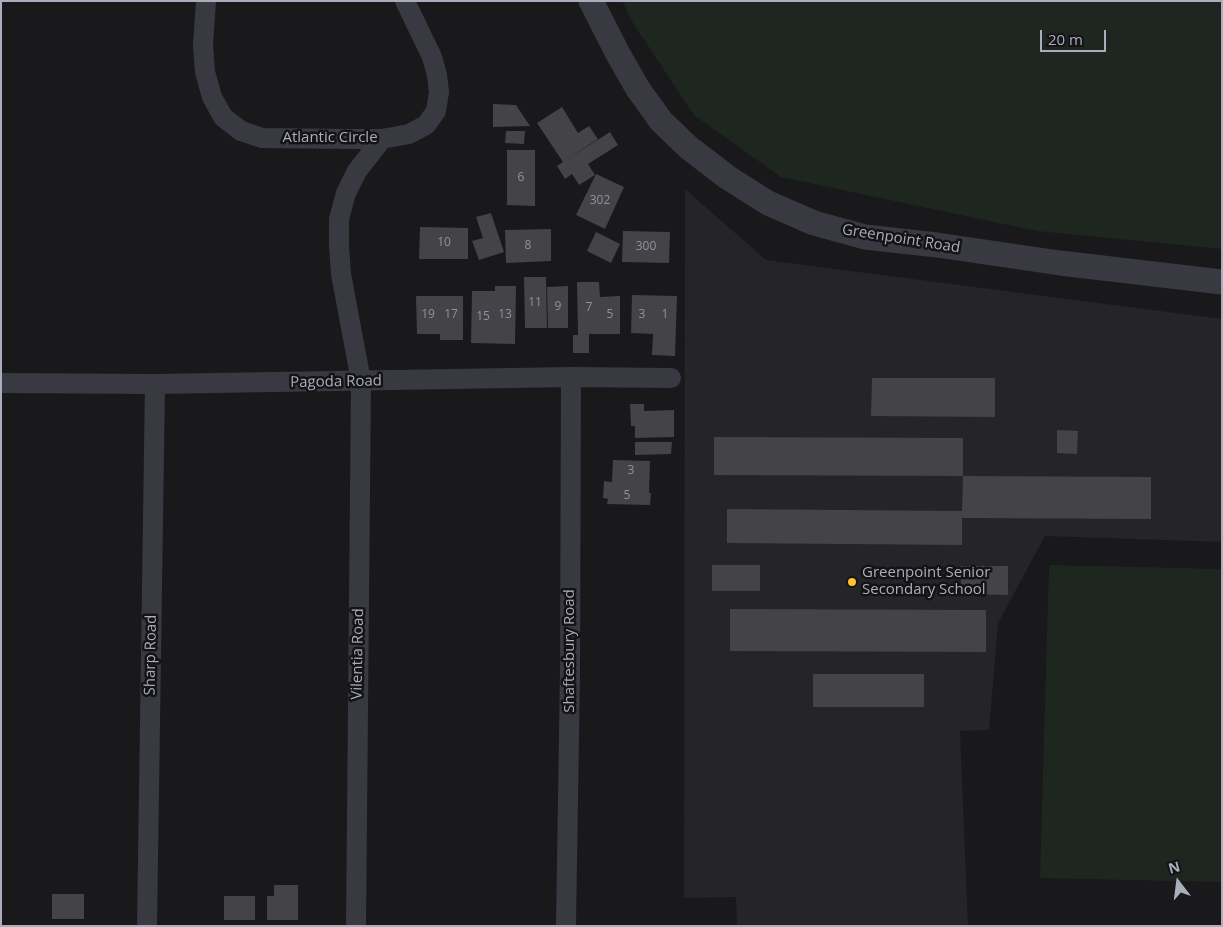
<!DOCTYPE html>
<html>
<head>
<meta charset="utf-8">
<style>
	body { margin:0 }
	#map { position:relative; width:1223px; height:927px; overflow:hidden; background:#19181b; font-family:"Open Sans",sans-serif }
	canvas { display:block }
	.frame { position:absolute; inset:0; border:2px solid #aaaebc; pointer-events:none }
	.north { position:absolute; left:1153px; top:857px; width:50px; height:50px; -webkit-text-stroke:4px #141316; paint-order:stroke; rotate:345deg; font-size:14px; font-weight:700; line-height:20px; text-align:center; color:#aaaebc }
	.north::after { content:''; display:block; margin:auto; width:18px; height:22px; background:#aaaebc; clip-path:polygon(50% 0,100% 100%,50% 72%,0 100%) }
	.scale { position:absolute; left:1040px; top:30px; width:66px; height:22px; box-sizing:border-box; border:2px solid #aaaebc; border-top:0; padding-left:6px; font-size:15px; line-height:18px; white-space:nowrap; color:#aaaebc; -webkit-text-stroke:4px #141316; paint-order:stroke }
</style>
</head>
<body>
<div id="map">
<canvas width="1223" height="927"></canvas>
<div class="frame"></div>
<div class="north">N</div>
<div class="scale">20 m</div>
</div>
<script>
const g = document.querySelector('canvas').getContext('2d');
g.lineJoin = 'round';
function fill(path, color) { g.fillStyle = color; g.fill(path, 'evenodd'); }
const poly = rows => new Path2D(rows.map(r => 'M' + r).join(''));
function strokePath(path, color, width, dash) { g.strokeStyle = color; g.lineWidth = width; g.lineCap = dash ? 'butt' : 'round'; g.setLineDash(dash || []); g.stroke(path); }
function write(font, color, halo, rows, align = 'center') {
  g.font = font + ' "Open Sans",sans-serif'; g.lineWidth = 5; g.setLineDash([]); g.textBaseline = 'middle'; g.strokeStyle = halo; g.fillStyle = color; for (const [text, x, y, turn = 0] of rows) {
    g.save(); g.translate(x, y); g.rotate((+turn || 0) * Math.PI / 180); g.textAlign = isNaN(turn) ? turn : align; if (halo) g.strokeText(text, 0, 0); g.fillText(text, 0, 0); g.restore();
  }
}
const built = poly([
	[685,189,766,260,1222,319,1222,542,1045,536,998,623,989,730,960,731,968,926,737,926,736,897,684,898]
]);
const green = poly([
	[622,1,1222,1,1222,249,1037,231,781,177,694,115,633,23],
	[1049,565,1222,569,1222,882,1040,878]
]);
const building = poly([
	[493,104,516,105,530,126,493,127],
	[562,107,578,133,589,126,598,139,566,160,610,132,618,145,588,164,595,175,579,185,572,174,565,179,557,166,563,162,537,123],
	[506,131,525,131,524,144,505,143],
	[507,150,535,150,535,206,507,205],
	[596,174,624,187,605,229,576,215],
	[491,213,504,252,479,260,472,241,483,238,476,217],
	[420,227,468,228,468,259,419,259],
	[551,229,551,261,506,263,505,230],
	[623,231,670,232,669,263,622,262],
	[596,232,620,244,611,263,587,251],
	[524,277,546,277,547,328,525,328],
	[577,282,599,282,600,297,620,296,620,334,589,334,589,353,573,353,573,335,578,335],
	[495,286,516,286,515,344,471,343,472,291,495,291],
	[568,286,568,328,548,328,547,287],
	[632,295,677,296,675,356,652,355,653,334,631,333],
	[416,296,463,296,463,340,440,340,440,334,417,334],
	[872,378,995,378,995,417,871,416],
	[630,404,644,404,644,411,674,410,674,437,635,438,635,426,631,426],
	[1057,430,1078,431,1077,454,1057,453],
	[714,437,963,438,963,476,714,475],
	[635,442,672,442,671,454,635,455],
	[613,460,650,461,649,493,651,493,650,505,607,504,608,499,603,498,604,481,612,482],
	[963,476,1151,477,1151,519,962,518,962,545,727,543,727,509,962,511],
	[712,565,760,565,760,591,712,591],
	[961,566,1008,566,1008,595,961,594],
	[730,609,986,610,986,652,730,651],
	[813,674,924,674,924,707,813,707],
	[274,885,298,885,298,920,267,920,267,896,274,896],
	[52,894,84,894,84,919,52,919],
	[224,896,255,896,255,920,224,920]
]);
const minor = poly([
	[206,1,203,45,205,72,212,97,223,117,241,131,262,138,351,139,382,139,409,134,426,125,436,111,439,92,437,75,432,57,405,1],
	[1,383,155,384,571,377,671,378],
	[147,926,155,384],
	[356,926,361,381,341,274,339,246,339,219,346,193,357,171,382,139],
	[566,926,570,672,571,377]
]);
const tertiary = poly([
	[591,1,618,54,638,89,661,121,688,147,727,177,768,203,814,223,865,237,937,245,1060,263,1222,282]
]);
const markers = [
	[852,582,5,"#ffc12d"]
];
const numberNames = [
	["6",521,178],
	["302",600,201],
	["10",444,243],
	["8",528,246],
	["300",646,247],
	["11",535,303],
	["9",558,307],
	["7",589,308],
	["19",428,315],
	["17",451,315],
	["13",505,315],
	["5",610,315],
	["3",642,315],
	["1",665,315],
	["15",483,317],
	["3",631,471],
	["5",627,496]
];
const streetNames = [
	["Atlantic Circle",330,138],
	["Greenpoint Road",901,239,9],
	["Pagoda Road",336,382,-1],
	["Shaftesbury Road",570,651,-90],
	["Vilentia Road",358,654,-89],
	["Sharp Road",151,655,-89]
];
const poiNames = [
	["Greenpoint Senior",862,573],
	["Secondary School",862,590]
];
fill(built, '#252428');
fill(green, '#1e271f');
fill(building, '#434348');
strokePath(minor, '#393a41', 20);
strokePath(tertiary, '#393a41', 25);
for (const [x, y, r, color] of markers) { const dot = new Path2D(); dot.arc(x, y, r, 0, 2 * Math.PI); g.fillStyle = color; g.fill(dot); strokePath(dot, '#141316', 2); }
write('12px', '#90939f', null, numberNames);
write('15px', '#aaaebc', '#141316', streetNames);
write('15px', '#aaaebc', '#141316', poiNames, 'left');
</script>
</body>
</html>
